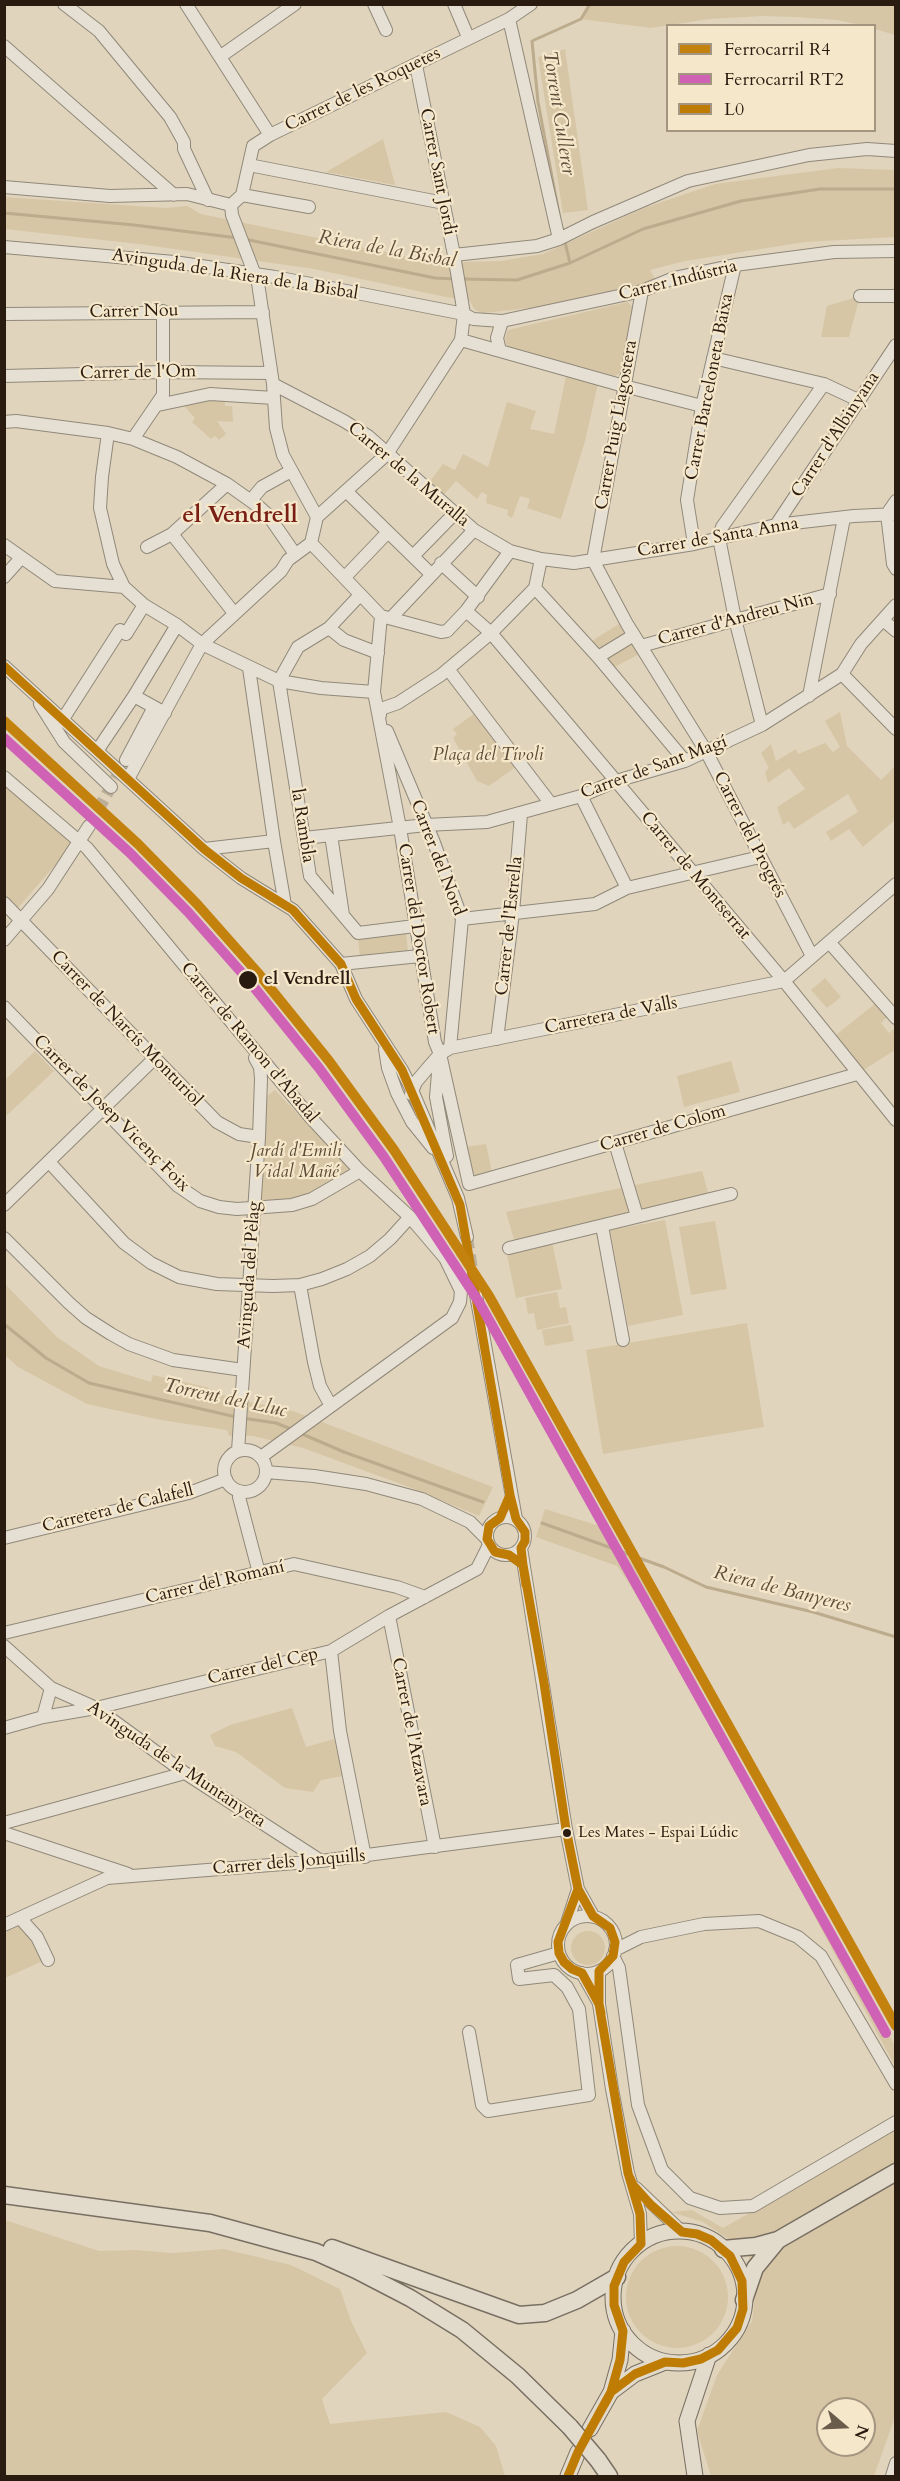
<!DOCTYPE html>
<html>
<head>
<meta charset="utf-8">
<style>
	body { margin:0 }
	#map { position:relative; width:900px; height:2481px; overflow:hidden; background:#e0d4bc; font-family:Cardo,serif }
	canvas { display:block }
	.frame { position:absolute; inset:0; border:6px solid #2a1b10; pointer-events:none }
	.legend { position:absolute; left:666px; top:24px; width:210px; height:108px; box-sizing:border-box; background:#f5e7ca; border:2px solid #a49580; margin:0; padding:8px 10px; list-style:none; font-size:18px; color:#2a1b10 }
	.legend li { display:flex; align-items:center; gap:12px; height:30px }
	.legend b { width:30px; border:2px solid #a49580 }
	.north { position:absolute; left:816px; top:2397px; width:60px; height:60px; box-sizing:border-box; background:#f5e7ca; border:2px solid #a49580; border-radius:50%; rotate:109deg; font-size:16px; font-weight:700; line-height:24px; text-align:center; color:#2a1b10 }
	.north::after { content:''; display:block; margin:auto; width:21px; height:27px; background:#6a5c4c; clip-path:polygon(50% 0,100% 100%,50% 72%,0 100%) }
</style>
</head>
<body>
<div id="map">
<canvas width="900" height="2481"></canvas>
<div class="frame"></div>
<ul class="legend">
<li><b style="height:8px;background:#c3810e"></b>Ferrocarril R4</li>
<li><b style="height:8px;background:#cf62b5"></b>Ferrocarril RT2</li>
<li><b style="height:8px;background:#bf7c05"></b>L0</li>
</ul>
<div class="north">N</div>
</div>
<script>
const g = document.querySelector('canvas').getContext('2d');
g.lineJoin = 'round';
function fill(path, color) { g.fillStyle = color; g.fill(path, 'evenodd'); }
const poly = rows => new Path2D(rows.map(r => 'M' + r).join(''));
function strokePath(path, color, width, dash) { g.strokeStyle = color; g.lineWidth = width; g.lineCap = dash ? 'butt' : 'round'; g.setLineDash(dash || []); g.stroke(path); }
function write(font, color, halo, rows, align = 'center') {
  g.font = font + ' Cardo,serif'; g.lineWidth = 4.5; g.setLineDash([]); g.textBaseline = 'middle'; g.strokeStyle = halo; g.fillStyle = color; for (const [text, x, y, turn = 0] of rows) {
    g.save(); g.translate(x, y); g.rotate((+turn || 0) * Math.PI / 180); g.textAlign = isNaN(turn) ? turn : align; if (halo) g.strokeText(text, 0, 0); g.fillText(text, 0, 0); g.restore();
  }
}
const green = poly([
	[589,4,895,5,895,35,875,29,874,26,861,25,837,20,795,17,763,16,709,19,651,28,580,19],
	[565,49,588,210,563,213,538,57],
	[383,139,395,185,326,172],
	[838,168,895,170,896,237,805,242,685,261,650,270,656,281,548,306,483,313,475,310,469,300,446,297,314,269,139,244,5,229,4,197,166,208,187,206,201,214,424,260,463,262,501,261,543,254,644,208,715,184],
	[860,296,849,337,821,337,827,306],
	[628,302,634,309,623,371,615,376,507,347,505,339,508,330],
	[566,376,598,384,585,441,561,519,527,508,530,499,520,496,512,518,507,515,508,510,486,503,487,495,482,492,477,499,456,481,442,497,428,484,443,464,455,470,463,454,488,467,507,402,536,411,530,429,554,434],
	[210,398,225,398,225,406,232,406,233,422,217,421,226,434,219,440,215,436,211,439,192,422,195,418,185,407,187,404],
	[621,621,641,653,613,668,590,642,619,624],
	[479,710,520,764,489,786,477,781,453,738,457,734,453,729],
	[840,712,847,746,881,780,895,766,895,820,863,847,849,829,831,841,826,832,858,812,848,794,794,829,789,821,783,825,777,807,805,789,789,768,768,783,765,772,769,768,761,753,771,744,776,761,796,749,798,754,825,743,833,752,840,747,825,721],
	[4,784,76,841,17,909,5,896],
	[406,932,408,952,360,958,358,937],
	[825,978,841,997,827,1008,811,990],
	[876,1003,887,1017,881,1023,889,1033,895,1028,895,1050,857,1074,827,1042],
	[35,1051,54,1071,5,1117,5,1080],
	[731,1061,740,1092,684,1107,677,1076],
	[275,1090,352,1171,337,1182,290,1200,260,1204,267,1096],
	[486,1144,492,1172,478,1177,469,1171,465,1147],
	[702,1171,709,1196,515,1243,506,1212],
	[665,1220,683,1315,628,1326,610,1230],
	[715,1221,727,1289,691,1295,679,1227],
	[552,1242,562,1289,516,1298,506,1251],
	[4,1283,57,1337,99,1366,151,1382,153,1375,206,1387,231,1398,293,1411,493,1487,479,1516,409,1487,303,1448,253,1436,229,1436,227,1430,161,1420,87,1404,18,1367,5,1355],
	[557,1292,560,1308,566,1307,569,1323,537,1330,534,1313,528,1314,525,1298],
	[747,1323,764,1427,603,1454,586,1350],
	[571,1325,574,1341,545,1346,542,1330],
	[545,1509,609,1529,639,1574,825,1921,895,2046,895,2066,819,1925,717,1727,627,1580,617,1566,536,1537],
	[292,1708,306,1747,334,1739,343,1776,321,1780,313,1792,285,1788,236,1752,215,1746,210,1735,230,1725],
	[19,1925,31,1938,43,1961,5,1978,5,1929],
	'571 1948a17 17 0 1 1 34 0a17 17 0 1 1-34 0Z',
	[895,2130,895,2417,874,2476,711,2476,697,2431,717,2375,752,2321,755,2297,749,2257,731,2241,703,2222,671,2212,692,2210,723,2228],
	[828,2409,864,2409,864,2445,828,2445],
	[5,2220,99,2251,135,2250,173,2253,224,2249,291,2265,340,2289,351,2321,367,2353,322,2399,330,2424,446,2412,480,2427,496,2446,505,2476,5,2476],
	'626 2297a51 51 0 1 1 102 0a51 51 0 1 1-102 0Z'
]);
const stream = poly([
	[4,213,134,225,238,238],
	[559,214,538,102,532,41,581,19,590,4],
	[244,239,435,278,456,279],
	[565,242,570,263],
	[462,279,517,280,570,263,643,229,741,201,820,189,896,189],
	[4,1324,46,1358,89,1383,236,1417],
	[242,1418,276,1423,291,1429],
	[300,1433,344,1452,483,1502],
	[542,1523,664,1567,706,1587,813,1612,896,1637]
]);
const minorTunnel = poly([
	[89,826,126,760],
	[467,1237,475,1289]
]);
const minor = poly([
	[64,4,99,31,170,117,184,142,184,149,208,200],
	[186,4,270,135],
	[374,4,386,30],
	[454,4,468,37],
	[509,19,559,239],
	[4,46,174,195],
	[221,56,295,4],
	[249,165,444,203],
	[4,187,110,196,187,194,231,205],
	[242,195,309,207],
	[231,205,242,195,253,146,270,135,509,19,531,4],
	[4,247,174,262,275,277,464,314,473,319,502,321,642,291,674,278,735,265,834,252,896,251],
	[454,255,537,246,559,239,593,222,688,181,809,155,867,149,896,151],
	[860,296,896,296],
	[4,314,263,312],
	[461,340,624,386,702,406],
	[500,351,497,338,502,321],
	[713,358,824,384,858,400],
	[4,376,164,372,271,373],
	[273,384,344,421,368,436,474,530,510,551,541,559,574,563,694,544,776,525,854,516,896,514],
	[158,405,210,394,274,398],
	[4,422,16,421,108,433,133,439,177,457,227,484,258,506,268,515,295,554],
	[108,433,102,477,100,508,113,564,124,587],
	[133,439,163,395,163,311],
	[347,492,431,574],
	[251,500,262,487,291,471],
	[896,501,887,514,893,564,896,569],
	[317,517,387,454,461,340,464,314,454,255,416,65],
	[776,525,896,345],
	[172,534,234,613],
	[311,543,381,616,441,632,447,631,466,611,510,551],
	[694,544,687,500,702,406,735,265],
	[4,545,55,581,124,587,144,605,177,625,202,644,279,681,321,688,374,692],
	[147,547,172,534,227,484],
	[414,555,454,514],
	[593,560,627,624,706,751,812,956],
	[593,560,642,291],
	[441,563,478,597],
	[4,577,21,558],
	[345,577,388,532],
	[535,588,598,657,685,761],
	[466,611,491,633,616,781,784,981,896,1120],
	[381,616,374,692,400,828,435,1042,440,1054,469,1184,857,1074],
	[391,618,474,530],
	[883,620,896,631],
	[329,628,344,640,378,653],
	[641,646,830,594],
	[598,657,634,635],
	[4,666,204,849,241,878,293,910,341,964,356,999,402,1070,412,1090,458,1198,467,1237],
	[249,668,274,841,285,905],
	[448,669,551,804],
	[842,674,896,729],
	[279,681,310,876,358,933,415,926],
	[279,681,298,647,329,628,360,595],
	[134,696,177,625],
	[809,696,844,518],
	[40,704,64,742,111,787],
	[380,715,378,710,398,703,441,675,491,633,535,588,541,559],
	[63,719,120,630,126,634,144,605],
	[762,725,735,619,719,538,722,527,824,384],
	[387,731,433,840,462,919,450,1048],
	[97,751,134,696,165,713],
	[126,760,154,707],
	[4,777,87,848,311,1118,360,1171,410,1217,445,1258,461,1291,460,1302,452,1318,261,1457],
	[128,779,202,644,281,571,288,560,311,543,317,517,283,455,276,428,273,384,258,283,232,215,231,205],
	[581,796,627,888],
	[331,835,343,915],
	[304,838,426,825,487,822,581,796,616,781,685,761,762,725,842,674,861,644,896,605],
	[204,849,274,841],
	[4,903,217,1122,239,1134,259,1137],
	[462,919,595,904,627,888,760,857],
	[4,940,48,889,89,826],
	[829,942,896,1018],
	[341,964,420,956],
	[784,981,896,884],
	[4,1007,178,1186,200,1201,219,1207,237,1209,292,1205,312,1199,360,1171],
	[497,1039,513,913,521,814],
	[385,1049,388,1068,397,1093,412,1122,433,1148],
	[439,1061,436,1097,447,1156],
	[411,1094,416,1082,427,1069,440,1054,450,1048,784,981],
	[615,1143,637,1216],
	[50,1163,124,1243,151,1263,179,1277,217,1284,273,1286,300,1285,322,1279,347,1269,370,1256,390,1239,410,1217],
	[4,1205,155,1058],
	[602,1226,623,1340],
	[4,1238,69,1303,86,1318,111,1334,129,1344,173,1360,243,1370],
	[509,1248,731,1194],
	[300,1285,314,1362,320,1386,331,1406],
	[475,1289,516,1519],
	'224 1471a21 21 0 1 1 42 0a21 21 0 1 1-42 0Z',
	[238,1451,259,1137,261,1079,260,1067,255,1058],
	[266,1472,314,1476,366,1484,422,1499,470,1522,487,1539],
	[239,1497,259,1573],
	'487 1536a19 19 0 1 1 38 0a19 19 0 1 1-38 0Z',
	[4,1538,189,1493,226,1479],
	[521,1548,566,1829,578,1889,593,1916],
	[389,1616,435,1847],
	[4,1633,294,1564,397,1587,425,1597],
	[4,1646,51,1688,96,1708,185,1773,321,1861],
	[331,1651,340,1731,365,1857],
	[43,1717,51,1688],
	[4,1728,43,1717,96,1708,331,1651,389,1616,477,1569,489,1545],
	[4,1823,185,1773],
	[4,1833,128,1874],
	'558 1945a29 29 0 1 1 58 0a29 29 0 1 1-58 0Z',
	[20,1918,37,1937,48,1960],
	[567,1923,578,1889],
	[4,1925,107,1878,321,1861,566,1829],
	[615,1950,641,1937,704,1924,759,1921,798,1937,821,1956,896,2084],
	[613,1956,619,1968,638,2105,662,2170,690,2198,720,2208,753,2206,896,2122],
	[599,1971,599,2004,612,2089,628,2173,640,2214,641,2244],
	[582,1973,599,2003],
	[469,2032,482,2105,488,2111,589,2095,579,2009,567,1987,554,1975,519,1979,517,1965,559,1953],
	[636,2188,682,2232],
	[892,2476,896,2463]
]);
const major = poly([
	'613 2297a66 66 0 1 1 132 0a66 66 0 1 1-132 0Z',
	[611,2392,635,2374,665,2362],
	[590,2429,611,2392,620,2360,623,2331],
	[568,2476,578,2452],
	[695,2476,687,2421,709,2355]
]);
const highway = poly([
	[4,2195,210,2223,316,2252,356,2270,410,2298,462,2330,518,2376,570,2427],
	[332,2248,519,2315,545,2313,577,2300,617,2277],
	[723,2249,756,2246,778,2240,896,2172],
	[744,2300,755,2268,778,2240],
	[598,2460,609,2476]
]);
const highwayBridge = poly([
	[570,2427,598,2460]
]);
const bus1 = poly([
	[4,666,204,849,241,878,293,910,341,964,356,999,402,1070,460,1205,510,1495,516,1519,525,1532,525,1541,521,1548,523,1565,544,1683,566,1829,578,1889,593,1916,610,1928,615,1942,613,1956,599,1971,599,2004,628,2173,640,2214,641,2244,624,2262,614,2286,614,2305,623,2331,620,2360,611,2392,578,2452,568,2476],
	[510,1495,500,1518,489,1526,487,1539,495,1552,509,1555,523,1565,526,1585],
	[574,1869,578,1889,558,1942,559,1953,564,1962,572,1969,582,1973,599,2004,601,2013],
	[604,2405,611,2392,635,2374,665,2362,683,2363,701,2359,718,2350,737,2328,743,2309,742,2281,730,2256,711,2240,697,2234,682,2232,651,2205,633,2185,630,2178]
]);
const rail1 = poly([
	[4,721,138,844,197,904,258,973,329,1061,394,1150,489,1296,896,2026]
]);
const rail2 = poly([
	[4,738,130,853,188,912,249,981,319,1068,384,1157,479,1302,886,2033]
]);
const markers = [
	[248,980,10,"#2a1b10"],
	[567,1833,5,"#2a1b10"]
];
const busNames = [
	["Les Mates - Espai Lúdic",578,1833]
];
const streetNames = [
	["Carrer de les Roquetes",363,90,-26],
	["Carrer Sant Jordi",437,172,79],
	["Avinguda de la Riera de la Bisbal",235,275,9],
	["Carrer Indústria",678,281,-14],
	["Carrer Nou",134,312,-1],
	["Carrer de l'Om",138,373,-1],
	["Carrer Barceloneta Baixa",710,387,-79],
	["Carrer Puig Llagostera",617,425,-80],
	["Carrer d'Albinyana",836,435,-57],
	["Carrer de la Muralla",408,475,40],
	["Carrer de Santa Anna",718,538,-10],
	["Carrer d'Andreu Nin",736,620,-15],
	["Carrer de Sant Magí",654,768,-20],
	["la Rambla",302,826,81],
	["Carrer del Progrés",749,835,63],
	["Carrer del Nord",437,858,69],
	["Carrer de Montserrat",695,876,50],
	["Carrer de l'Estrella",510,926,-84],
	["Carrer del Doctor Robert",418,939,81],
	["Carretera de Valls",611,1016,-11],
	["Carrer de Narcís Monturiol",126,1029,46],
	["Carrer de Ramon d'Abadal",249,1043,50],
	["Carrer de Josep Vicenç Foix",111,1114,45],
	["Carrer de Colom",663,1129,-16],
	["Avinguda del Pèlag",250,1275,-86],
	["Carretera de Calafell",118,1509,-14],
	["Carrer del Romaní",215,1583,-13],
	["Carrer del Cep",263,1667,-13],
	["Carrer de l'Atzavara",411,1732,79],
	["Avinguda de la Muntanyeta",176,1765,34],
	["Carrer dels Jonquills",289,1863,-5]
];
const parkNames = [
	["Plaça del Tívoli",488,756],
	["Jardí d'Emili",296,1152],
	["Vidal Mañé",296,1173]
];
const stopNames = [
	["el Vendrell",264,980]
];
const waterNames = [
	["Torrent Cullerer",558,113,81],
	["Riera de la Bisbal",387,250,10],
	["Torrent del Lluc",225,1399,12],
	["Riera de Banyeres",782,1590,14]
];
const districtNames = [
	["el Vendrell",240,516]
];
fill(green, '#d6c6a5');
strokePath(stream, '#bcab8c', 3);
strokePath(minorTunnel, '#bcaf9a', 12, [12, 6]);
strokePath(minor, '#908879', 14);
strokePath(major, '#786f62', 17);
strokePath(highway, '#786f62', 19);
strokePath(minor, '#e6e0d4', 12);
strokePath(major, '#e2dbcc', 15);
strokePath(highway, '#e2dbcc', 16);
strokePath(highwayBridge, '#786f62', 19, []);
strokePath(highwayBridge, '#e2dbcc', 16);
strokePath(bus1, '#bf7c05', 9);
strokePath(rail1, '#c3810e', 10);
strokePath(rail2, '#cf62b5', 10);
for (const [x, y, r, color] of markers) { const dot = new Path2D(); dot.arc(x, y, r, 0, 2 * Math.PI); g.fillStyle = color; g.fill(dot); strokePath(dot, '#f5e7ca', 2); }
write('16px', '#2a1b10', '#f5e7ca', busNames, 'left');
write('18px', '#2a1b10', '#f5e7ca', streetNames);
write('italic 18px', '#5b4b37', '#f5e7ca', parkNames);
write('bold 18px', '#2a1b10', '#f5e7ca', stopNames, 'left');
write('italic 20px', '#5e4d3a', '#f5e7ca', waterNames);
write('bold 24px', '#7a1f14', '#f5e7ca', districtNames);
</script>
</body>
</html>
